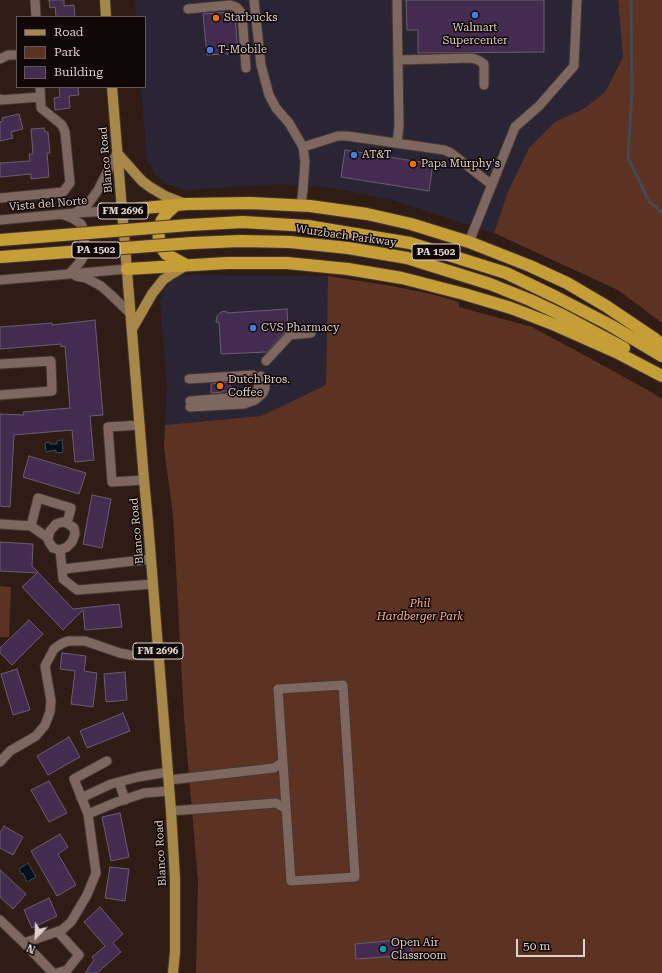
<!DOCTYPE html>
<html>
<head>
<meta charset="utf-8">
<style>
	body { margin:0 }
	#map { position:relative; width:662px; height:973px; overflow:hidden; background:#2e1c15; font-family:"Roboto Serif",serif }
	canvas { display:block }
	.legend { position:absolute; left:16px; top:16px; width:130px; height:72px; box-sizing:border-box; background:#100806; border:1px solid #635956; margin:0; padding:5px 7px; list-style:none; font-size:12px; color:#dfd2cd }
	.legend li { display:flex; align-items:center; gap:8px; height:20px }
	.legend b { width:20px; border:1px solid #635956 }
	.north { position:absolute; left:16px; top:917px; width:40px; height:40px; -webkit-text-stroke:3px #100806; paint-order:stroke; rotate:203deg; font-size:11px; font-weight:700; line-height:16px; text-align:center; color:#dfd2cd }
	.north::after { content:''; display:block; margin:auto; width:14px; height:18px; background:#dfd2cd; clip-path:polygon(50% 0,100% 100%,50% 72%,0 100%) }
	.scale { position:absolute; left:516px; top:939px; width:69px; height:18px; box-sizing:border-box; border:2px solid #dfd2cd; border-top:0; padding-left:5px; font-size:12px; line-height:14px; white-space:nowrap; color:#dfd2cd; -webkit-text-stroke:3px #100806; paint-order:stroke }
</style>
</head>
<body>
<div id="map">
<canvas width="662" height="973"></canvas>
<ul class="legend">
<li><b style="height:5px;background:#a88846"></b>Road</li>
<li><b style="height:11px;background:#5c3323"></b>Park</li>
<li><b style="height:11px;background:#442c51"></b>Building</li>
</ul>
<div class="north">N</div>
<div class="scale">50 m</div>
</div>
<script>
const g = document.querySelector('canvas').getContext('2d');
g.lineJoin = 'round';
function fill(path, color) { g.fillStyle = color; g.fill(path, 'evenodd'); }
const poly = rows => new Path2D(rows.map(r => 'M' + r).join(''));
function strokePath(path, color, width, dash) { g.strokeStyle = color; g.lineWidth = width; g.lineCap = dash ? 'butt' : 'round'; g.setLineDash(dash || []); g.stroke(path); }
function write(font, color, halo, rows, align = 'center') {
  g.font = font + ' "Roboto Serif",serif'; g.lineWidth = 3; g.setLineDash([]); g.textBaseline = 'middle'; g.strokeStyle = halo; g.fillStyle = color; for (const [text, x, y, turn = 0] of rows) {
    g.save(); g.translate(x, y); g.rotate((+turn || 0) * Math.PI / 180); g.textAlign = isNaN(turn) ? turn : align; if (halo) g.strokeText(text, 0, 0); g.fillText(text, 0, 0); g.restore();
  }
}
const commercial = poly([
	[135,0,618,0,623,57,605,92,585,108,555,122,507,194,494,233,395,201,333,188,281,184,183,190,168,184,156,175,147,161,141,87,145,87,145,17,136,17],
	[184,275,328,276,326,385,261,416,165,425,167,386,160,302,164,290,173,280]
]);
const green = poly([
	[618,0,662,0,662,323,618,290,494,233,507,194,529,148,555,122,585,108,605,92,623,57],
	[328,276,392,286,431,294,459,302,459,307,532,327,586,356,653,393,662,399,662,973,196,973,198,880,184,718,173,515,164,448,165,425,261,416,326,385],
	[0,586,11,587,9,637,0,637]
]);
const water = poly([
	[62,440,63,452,56,453,56,450,46,452,45,443,50,442,50,444,57,444,57,441,62,440],
	[28,863,36,877,27,882,23,873,21,874,19,869,28,863]
]);
const stream = poly([
	[631,0,632,90,628,158,649,201,662,213]
]);
const building = poly([
	[49,0,64,0,64,6,74,5,75,17,56,17,55,7,50,8,49,0],
	[406,0,544,0,544,52,418,53,418,30,407,30,406,0],
	[231,12,235,15,238,53,207,55,203,14,231,12],
	[59,87,78,87,79,95,69,96,70,108,55,110,54,98,60,97,59,87],
	[19,114,23,129,11,132,13,138,0,141,0,122,3,121,2,118,19,114],
	[44,128,45,132,48,132,50,153,47,153,49,177,31,179,31,174,0,177,0,163,30,161,29,154,33,154,31,129,44,128],
	[345,150,433,164,429,191,341,177,345,150],
	[287,309,288,330,286,331,267,352,221,354,219,322,216,322,217,316,221,312,226,311,227,313,287,309],
	[95,320,103,415,90,416,94,460,75,462,72,430,14,435,10,507,0,506,0,414,24,415,23,412,70,408,65,346,61,347,61,344,0,349,0,327,52,323,52,325,95,320],
	[230,382,230,391,223,391,223,392,211,393,211,384,230,382],
	[29,456,86,473,79,494,23,477,29,456],
	[92,495,111,499,102,548,83,544,92,495],
	[0,542,33,544,32,566,73,609,119,604,122,627,85,630,83,610,63,630,22,587,37,573,0,571,0,542],
	[29,620,43,634,12,665,0,653,0,648,29,620],
	[62,653,86,656,84,671,97,673,93,707,71,704,75,671,60,669,62,653],
	[17,669,30,710,13,715,1,674,17,669],
	[125,672,127,700,106,702,104,674,125,672],
	[123,713,130,731,87,748,80,731,123,713],
	[69,737,80,757,48,775,37,756,69,737],
	[49,781,67,813,49,822,31,790,49,781],
	[120,813,129,857,111,861,102,817,120,813],
	[4,826,23,837,13,855,0,848,0,833,4,826],
	[60,834,68,847,58,854,76,885,57,896,31,851,60,834],
	[110,867,129,869,125,901,105,898,110,867],
	[0,870,26,894,13,909,0,897,0,870],
	[49,898,57,916,32,928,24,910,49,898],
	[100,907,123,934,113,943,121,952,97,973,85,973,94,960,92,957,105,946,84,922,100,907],
	[410,939,412,955,356,959,355,944,410,939]
]);
const minor = poly([
	[35,0,36,17],
	[254,0,261,65,269,95,276,108,289,123,303,147,305,162,303,189,301,206],
	[397,0,399,126,397,143],
	[188,9,230,5,236,7,239,10,242,14,246,68],
	[0,59,8,55,17,55],
	[398,60,472,58,478,60,484,64,484,85],
	[0,99,0,100,40,97],
	[303,147,338,136,347,136,444,150,451,153,492,185],
	[0,198,63,192,70,183,65,132,62,125,41,108,40,87],
	[75,213,88,204,98,190,117,153],
	[64,215,72,218,81,224,83,228,85,248,83,257,81,261,69,274],
	[0,220,75,213,123,210],
	[469,242,515,127,539,106,574,66,577,0],
	[76,276,86,278,101,286,110,294,131,314],
	[0,280,127,269],
	[266,361,290,335,311,333],
	[0,364,51,361,52,391,0,395],
	[189,379,253,375,257,379,259,383,258,389,252,396,190,401],
	[190,407,244,404,255,400,263,393,265,388,265,381,261,376],
	[140,425,108,427,112,482,144,480],
	[62,522,67,523,74,528,75,534,72,542,67,547,60,550,53,548,49,542,48,538,50,531,56,524,62,522],
	[0,524,31,526,48,538],
	[31,526,38,498,71,508,67,523],
	[60,550,63,579,77,590,153,584],
	[63,569,151,559],
	[343,685,355,877,291,881,278,689,343,685],
	[0,762,10,751,36,736,45,725,50,712,51,701,45,666,54,649,61,644,68,641,85,641,120,653,130,655,159,656],
	[169,780,274,768,283,762],
	[119,782,125,800],
	[81,798,111,784,138,777,168,772],
	[171,811,276,803,286,809],
	[88,814,117,802,144,793,169,791],
	[0,920,24,943,62,930,71,922,87,895,96,873,88,814,74,779,107,761],
	[24,943,53,973],
	[57,973,67,970,79,955,58,932]
]);
const major = poly([
	[105,0,106,17],
	[112,87,144,480,148,522,171,811,175,879,175,952,173,973],
	[117,153,142,181,150,187,165,196,185,204],
	[132,329,152,294,163,280,170,275,185,266]
]);
const highway = poly([
	[176,205,167,213,162,220,158,230,159,239,161,247,166,254,186,265],
	[123,210,187,204,250,203,310,206,367,214,411,224,469,242,530,266,567,283,606,306,655,339,662,345],
	[189,225,243,222,308,226,410,243,506,273,556,297,610,325,662,356],
	[192,243,240,241,290,242,348,248,407,258,490,284,530,300,564,316,624,348],
	[127,269,227,263,287,263,348,269,402,278,464,294,511,308,555,325,616,352,662,376]
]);
const highwayBridge = poly([
	[0,240,189,225],
	[0,257,192,243]
]);
const markers = [
	[475,15,4,"#3f7fe0"],
	[216,18,4,"#e8710a"],
	[210,50,4,"#3f7fe0"],
	[354,155,4,"#3f7fe0"],
	[413,164,4,"#e8710a"],
	[253,328,4,"#3f7fe0"],
	[220,386,4,"#e8710a"],
	[383,949,4,"#0f9aa8"]
];
const shields = [
	[123,211,50],
	[96,250,48],
	[436,252,48],
	[158,651,50]
];
const shieldNames = [
	["FM 2696",123,211],
	["PA 1502",96,250],
	["PA 1502",436,252],
	["FM 2696",158,651]
];
const poiNames = [
	["Starbucks",224,18],
	["Walmart",475,28,"center"],
	["Supercenter",475,41,"center"],
	["T-Mobile",218,50],
	["AT&T",362,155],
	["Papa Murphy's",421,164],
	["CVS Pharmacy",261,328],
	["Dutch Bros.",228,380],
	["Coffee",228,393],
	["Open Air",391,943],
	["Classroom",391,956]
];
const streetNames = [
	["Blanco Road",106,160,-95],
	["Vista del Norte",48,204,-5],
	["Wurzbach Parkway",346,236,8],
	["Blanco Road",137,531,-95],
	["Blanco Road",161,853,-93]
];
const parkNames = [
	["Phil",420,604],
	["Hardberger Park",420,617]
];
fill(commercial, '#2a2535');
fill(green, '#5c3323');
fill(water, '#00101f');
strokePath(water, '#434a53', 1);
strokePath(stream, '#434a53', 3);
fill(building, '#442c51');
strokePath(building, '#695e70', 1);
strokePath(minor, '#453733', 11);
strokePath(major, '#453733', 12);
strokePath(highway, '#453733', 14);
strokePath(minor, '#7d675e', 9);
strokePath(major, '#a88846', 10);
strokePath(highway, '#c59e36', 12);
strokePath(highwayBridge, '#453733', 14, []);
strokePath(highwayBridge, '#c59e36', 12);
for (const [x, y, r, color] of markers) { const dot = new Path2D(); dot.arc(x, y, r, 0, 2 * Math.PI); g.fillStyle = color; g.fill(dot); strokePath(dot, '#100806', 1.5); }
for (const [x, y, w] of shields) { const box = new Path2D(); box.roundRect(x - w / 2, y - 8, w, 16, 3); g.fillStyle = '#100806'; g.fill(box); strokePath(box, '#dfd2cd', 1); }
write('bold 10px', '#dfd2cd', null, shieldNames);
write('11px', '#dfd2cd', '#100806', poiNames, 'left');
write('11px', '#dfd2cd', '#100806', streetNames);
write('italic 11px', '#fcaf92', '#100806', parkNames);
</script>
</body>
</html>
